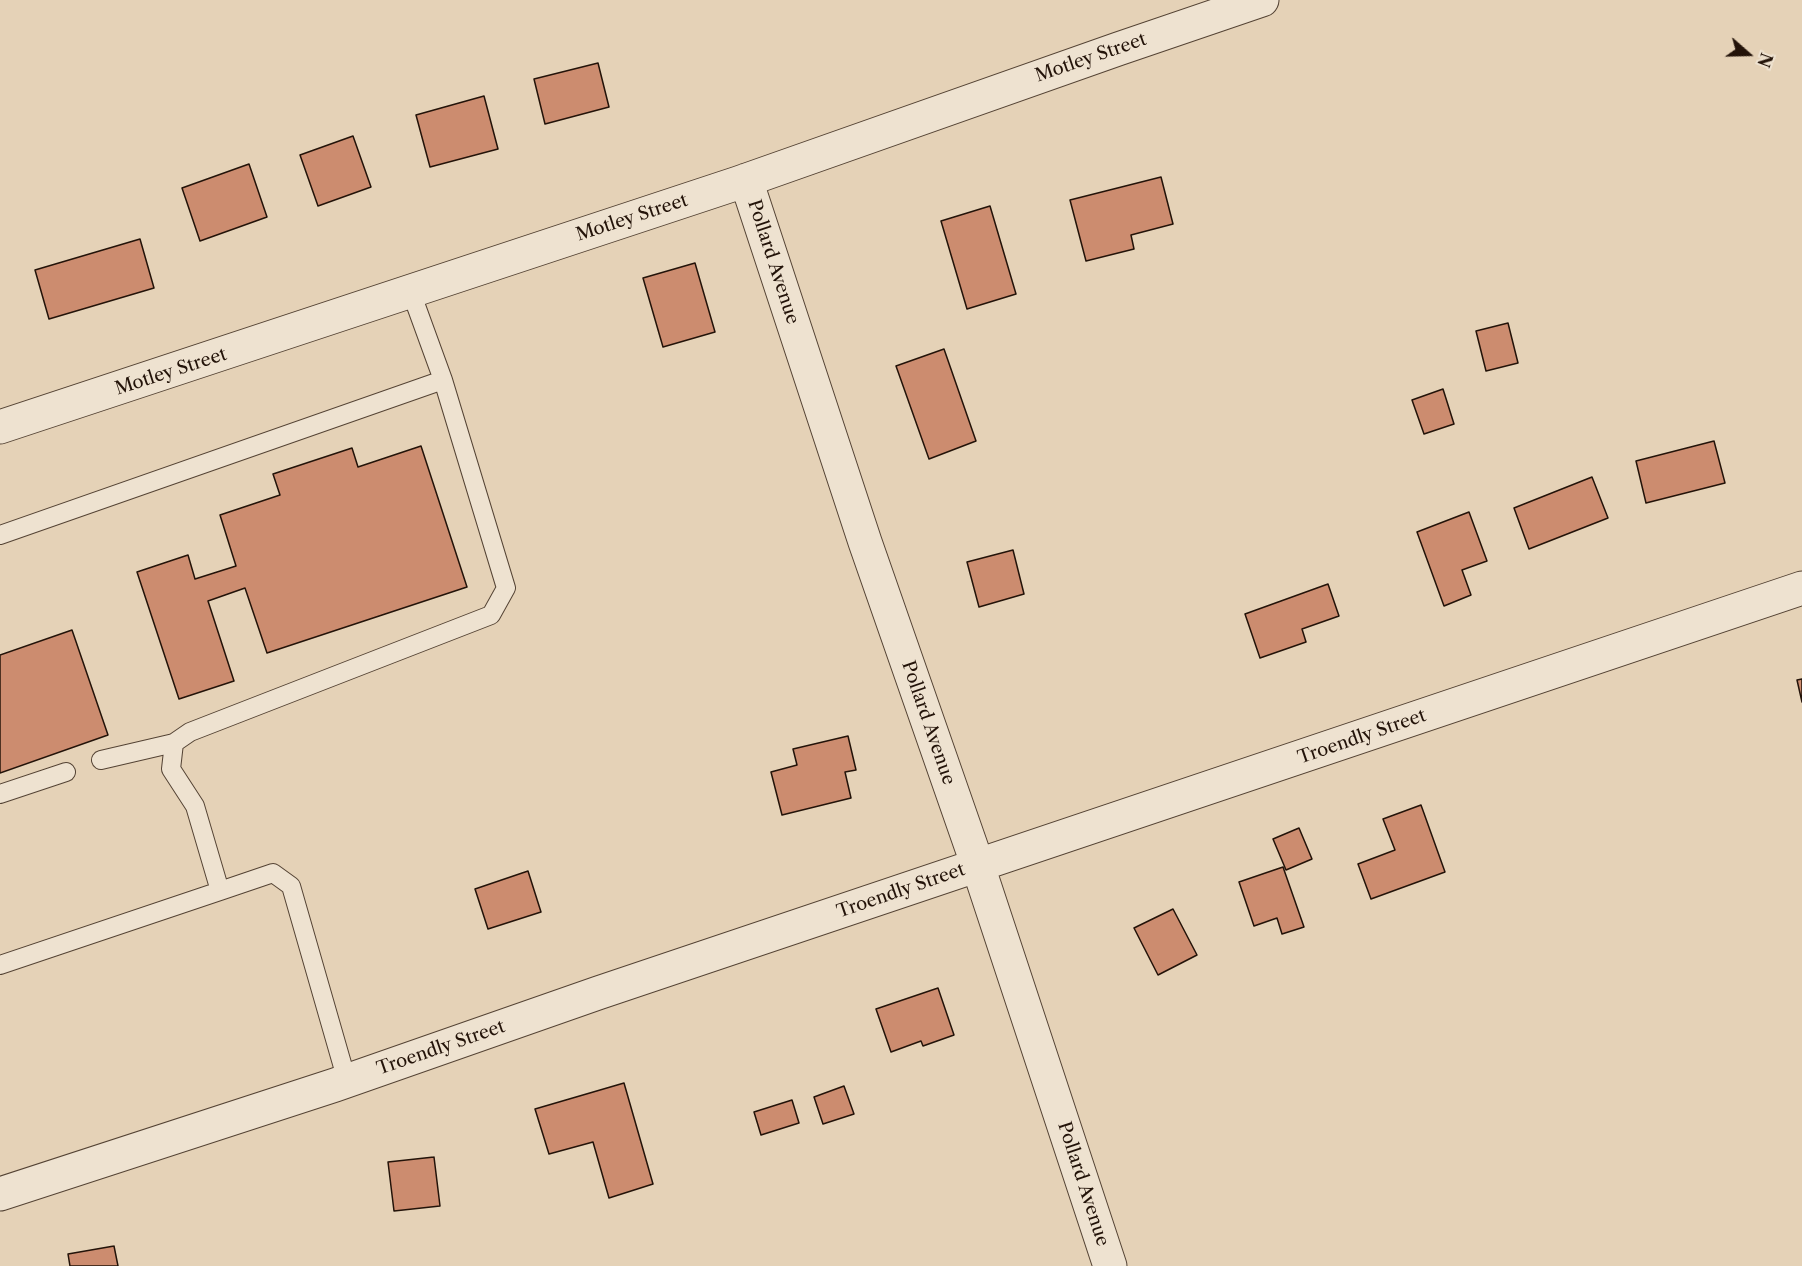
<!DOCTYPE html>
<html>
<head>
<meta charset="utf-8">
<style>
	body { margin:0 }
	#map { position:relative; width:1802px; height:1266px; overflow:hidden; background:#e5d2b7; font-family:"Libre Caslon Text",serif }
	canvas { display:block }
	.north { position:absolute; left:1718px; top:24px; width:60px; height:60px; -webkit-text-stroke:4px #eee2d0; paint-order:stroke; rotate:110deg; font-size:16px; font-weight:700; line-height:24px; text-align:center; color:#231309 }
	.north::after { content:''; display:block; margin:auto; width:21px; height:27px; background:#231309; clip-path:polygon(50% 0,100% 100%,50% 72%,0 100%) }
</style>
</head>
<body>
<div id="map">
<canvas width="1802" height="1266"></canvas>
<div class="north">N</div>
</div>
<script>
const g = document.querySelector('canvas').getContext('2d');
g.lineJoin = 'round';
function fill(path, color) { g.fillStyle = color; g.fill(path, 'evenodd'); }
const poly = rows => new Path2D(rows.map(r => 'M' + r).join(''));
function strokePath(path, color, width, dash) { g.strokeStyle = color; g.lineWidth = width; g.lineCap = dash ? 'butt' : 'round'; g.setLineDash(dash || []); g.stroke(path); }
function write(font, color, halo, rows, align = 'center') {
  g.font = font + ' "Libre Caslon Text",serif'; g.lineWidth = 4.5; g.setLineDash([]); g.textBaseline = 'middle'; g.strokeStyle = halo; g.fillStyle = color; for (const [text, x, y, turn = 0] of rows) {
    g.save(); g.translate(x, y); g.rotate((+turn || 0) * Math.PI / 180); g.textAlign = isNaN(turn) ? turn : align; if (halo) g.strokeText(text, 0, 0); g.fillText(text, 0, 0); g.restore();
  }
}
const building = poly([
	[598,63,609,107,545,124,534,79,598,63],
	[484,96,498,149,430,167,416,115,484,96],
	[353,136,371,187,318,206,300,155,353,136],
	[249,164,267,217,200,241,182,188,249,164],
	[1161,177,1173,224,1131,235,1134,249,1086,261,1070,200,1161,177],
	[990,206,1016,294,967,309,941,221,990,206],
	[140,239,154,288,49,319,35,270,140,239],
	[695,263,715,332,663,347,643,278,695,263],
	[1508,323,1518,363,1486,371,1476,331,1508,323],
	[944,349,976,441,929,459,896,366,944,349],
	[1443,389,1454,424,1424,434,1412,400,1443,389],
	[1714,441,1725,483,1646,503,1636,461,1714,441],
	[421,446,467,587,267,653,245,588,208,601,234,681,179,699,137,572,188,555,195,579,236,566,220,515,280,495,273,474,352,448,358,467,421,446],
	[1592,477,1608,518,1529,549,1514,508,1592,477],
	[1469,512,1487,561,1462,570,1471,595,1444,606,1417,532,1469,512],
	[1013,550,1024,594,979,607,967,562,1013,550],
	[1328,584,1339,616,1302,629,1306,642,1260,658,1245,614,1328,584],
	[72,630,108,735,0,773,0,655,72,630],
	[1802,679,1802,702,1797,680,1802,679],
	[848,736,856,770,845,772,851,798,782,815,771,772,797,765,793,749,848,736],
	[1421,805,1445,872,1371,899,1358,864,1395,850,1383,819,1421,805],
	[1299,828,1312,859,1286,870,1273,839,1299,828],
	[1283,867,1304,927,1282,934,1277,918,1254,926,1239,882,1283,867],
	[528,871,541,912,488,929,475,889,528,871],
	[1173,909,1197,955,1158,975,1134,928,1173,909],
	[938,988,954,1035,923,1046,921,1041,891,1052,876,1009,938,988],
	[624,1083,653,1184,609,1198,593,1142,549,1154,535,1109,624,1083],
	[844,1086,854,1114,823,1124,814,1097,844,1086],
	[792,1100,799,1123,761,1135,754,1112,792,1100],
	[434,1157,440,1206,394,1211,388,1162,434,1157],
	[114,1246,118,1266,70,1266,68,1254,114,1246]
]);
const lane = poly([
	[0,535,443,380,411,292],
	[101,760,174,743],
	[0,794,66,772],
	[0,965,220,891],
	[347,1081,291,886,273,873,220,891,195,806,171,769,174,743,190,732,491,615,506,588,443,380]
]);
const street = poly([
	[746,180,865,542,978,866,1110,1266],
	[0,427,738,183,1118,49,1262,0],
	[0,1194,335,1085,598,993,1802,588]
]);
const streetNames = [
	["Motley Street",1091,58,-19],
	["Motley Street",632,218,-18],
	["Pollard Avenue",773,262,72],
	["Motley Street",171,372,-18],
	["Pollard Avenue",928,723,71],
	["Troendly Street",1362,737,-19],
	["Troendly Street",901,891,-19],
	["Troendly Street",441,1048,-19],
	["Pollard Avenue",1083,1184,72]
];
fill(building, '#cc8c6f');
strokePath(building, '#231309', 1.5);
strokePath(lane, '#544334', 20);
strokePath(street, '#544334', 35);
strokePath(lane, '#eee2d0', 18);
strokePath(street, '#eee2d0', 33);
write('18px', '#231309', '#eee2d0', streetNames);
</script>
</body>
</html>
